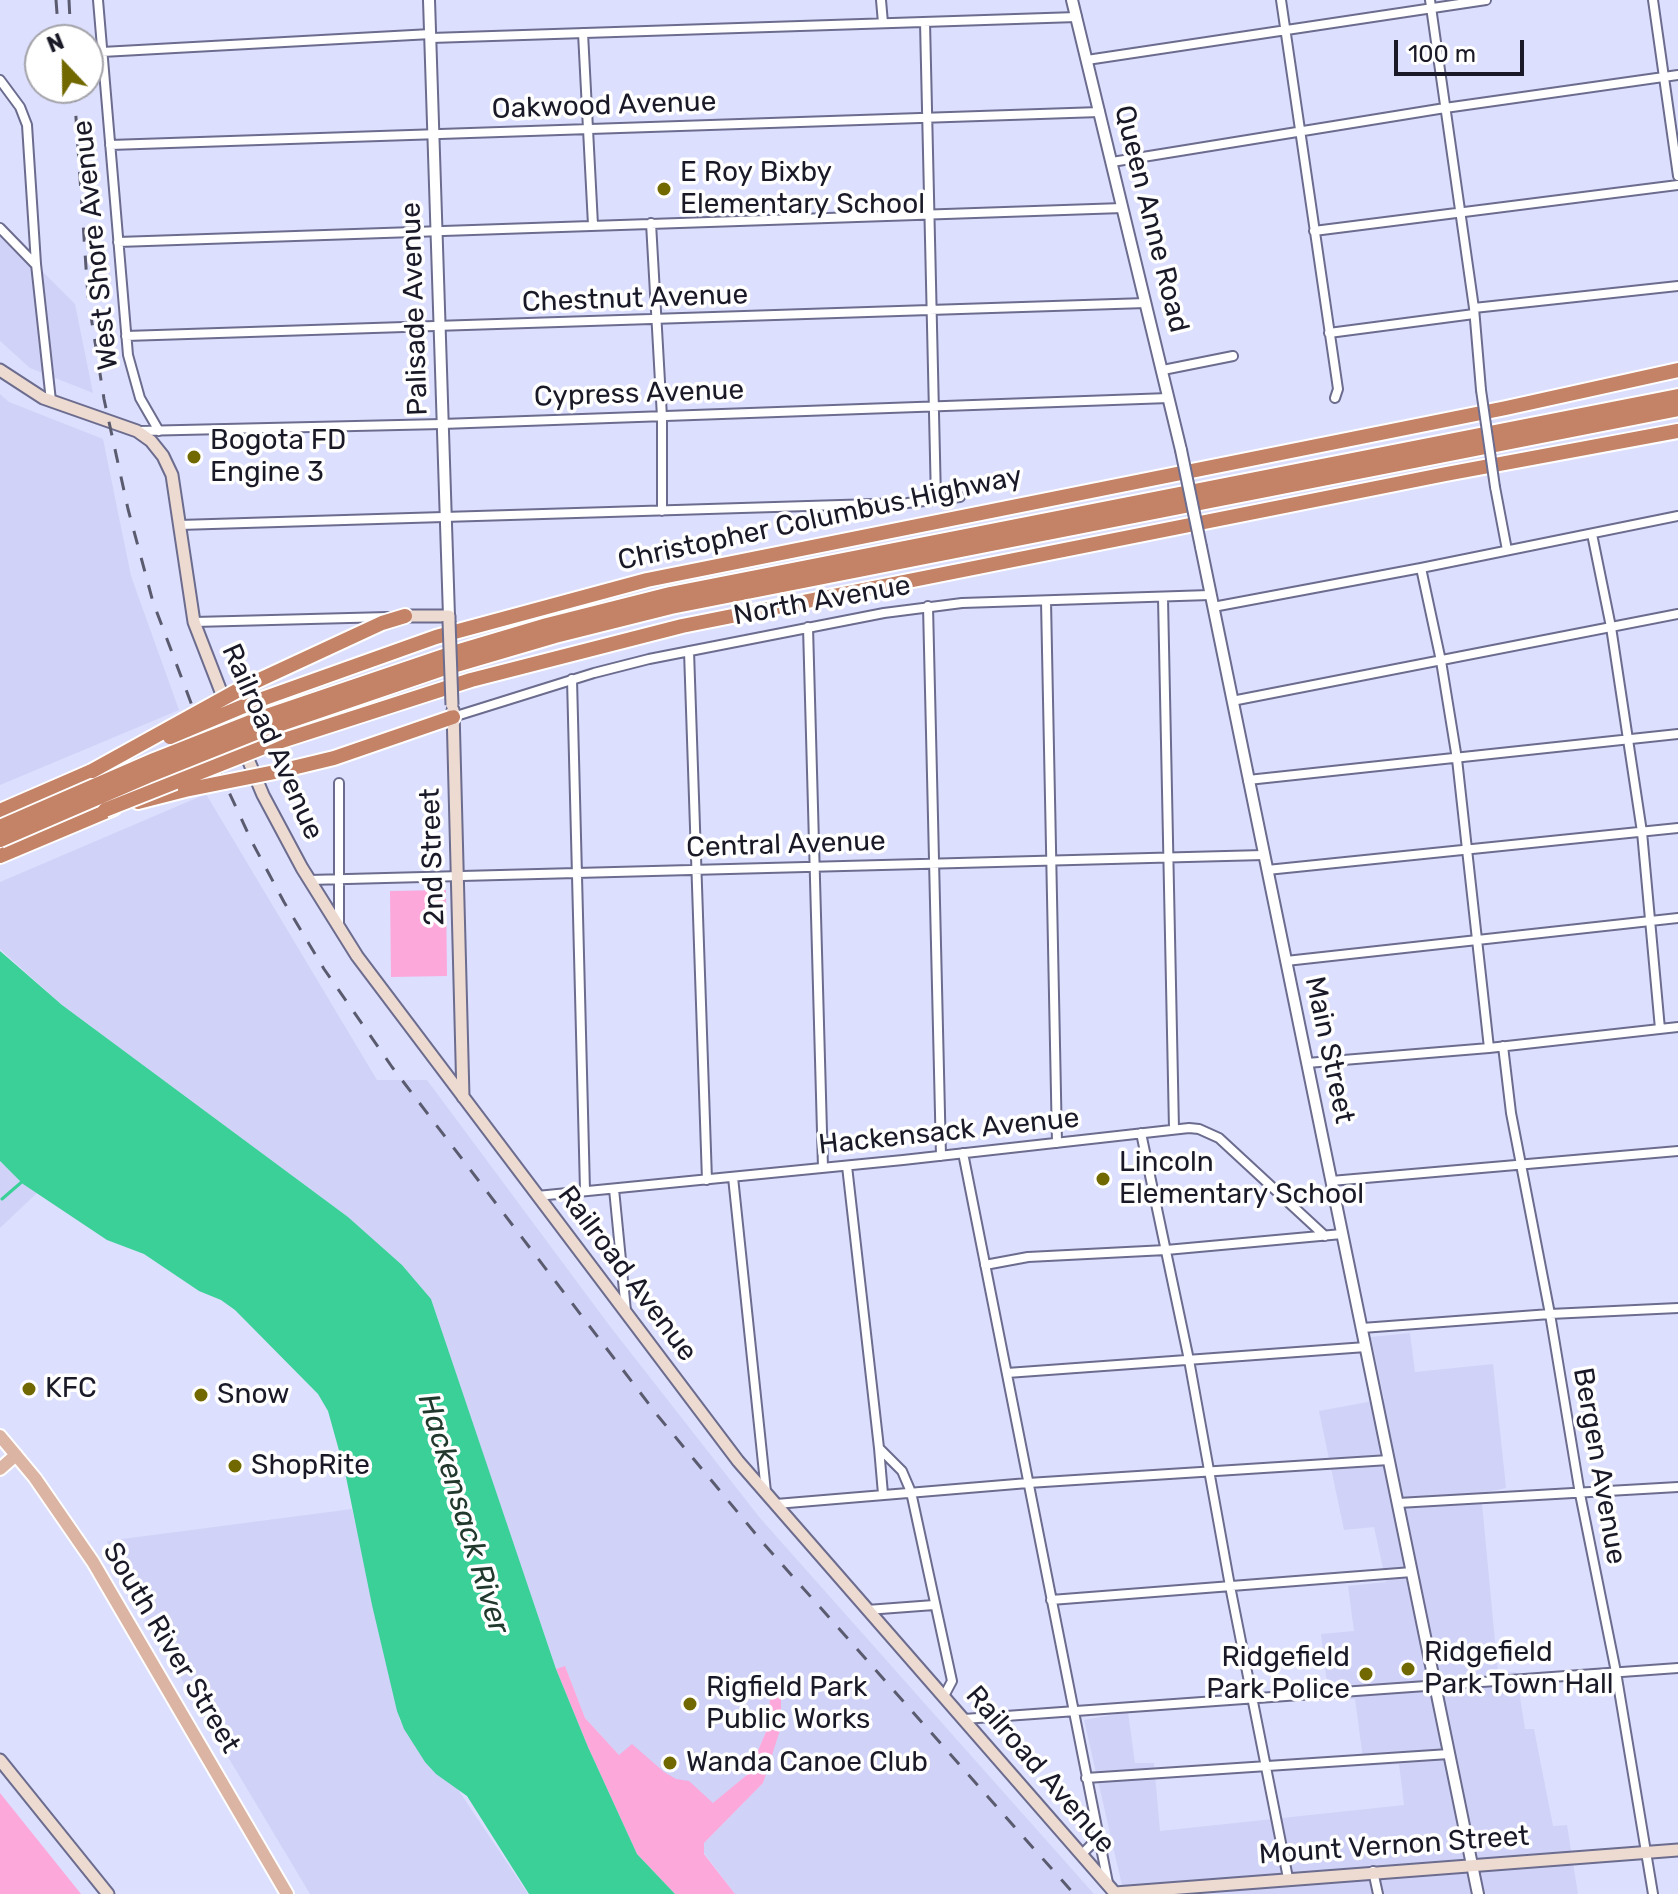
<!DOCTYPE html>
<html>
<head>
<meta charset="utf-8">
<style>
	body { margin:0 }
	#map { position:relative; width:1678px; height:1894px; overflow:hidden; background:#dddffe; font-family:Rubik,sans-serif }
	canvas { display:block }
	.north { position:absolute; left:24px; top:24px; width:80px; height:80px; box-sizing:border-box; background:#fff; border:2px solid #a3a3a9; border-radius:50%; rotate:338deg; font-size:22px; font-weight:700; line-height:32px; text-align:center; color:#191927 }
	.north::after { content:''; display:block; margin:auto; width:28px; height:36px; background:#726800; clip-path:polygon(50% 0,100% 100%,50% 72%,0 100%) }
	.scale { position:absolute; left:1394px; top:40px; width:130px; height:36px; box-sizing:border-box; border:4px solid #191927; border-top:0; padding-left:10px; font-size:24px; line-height:28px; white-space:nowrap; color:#191927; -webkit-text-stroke:6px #fff; paint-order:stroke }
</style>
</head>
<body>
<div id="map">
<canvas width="1678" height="1894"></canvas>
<div class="north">N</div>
<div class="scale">100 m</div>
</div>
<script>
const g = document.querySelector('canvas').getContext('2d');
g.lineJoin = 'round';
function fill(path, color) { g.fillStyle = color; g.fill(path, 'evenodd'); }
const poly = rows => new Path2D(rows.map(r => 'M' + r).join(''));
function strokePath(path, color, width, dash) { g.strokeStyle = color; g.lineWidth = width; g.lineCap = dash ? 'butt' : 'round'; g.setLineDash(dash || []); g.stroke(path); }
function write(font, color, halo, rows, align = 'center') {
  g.font = font + ' Rubik,sans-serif'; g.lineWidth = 7; g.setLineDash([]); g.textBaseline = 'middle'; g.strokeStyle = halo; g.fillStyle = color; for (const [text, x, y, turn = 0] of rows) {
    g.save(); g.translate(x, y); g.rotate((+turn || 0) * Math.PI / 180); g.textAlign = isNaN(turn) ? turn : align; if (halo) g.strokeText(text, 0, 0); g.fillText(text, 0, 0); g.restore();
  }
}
const built = poly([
	[0,229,75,304,93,393,30,368,0,341],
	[0,394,9,402,103,439,131,576,179,710,0,785],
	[206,794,377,1080,427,1080,609,1325,760,1518,1094,1894,735,1894,704,1853,704,1843,763,1783,781,1692,776,1684,770,1698,768,1727,748,1774,700,1816,619,1755,585,1718,565,1666,556,1669,431,1299,402,1265,348,1217,62,1005,0,949,0,882],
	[0,1162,37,1193,0,1228],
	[1410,1333,1415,1372,1493,1364,1506,1488,1481,1493,1498,1673,1516,1672,1525,1729,1534,1729,1553,1826,1567,1825,1578,1894,1124,1894,1084,1720,1128,1712,1135,1763,1154,1763,1160,1831,1404,1805,1399,1764,1364,1766,1355,1699,1329,1699,1321,1634,1354,1631,1348,1586,1386,1582,1374,1527,1344,1530,1319,1411,1384,1399,1371,1337],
	[352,1509,400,1721,455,1785,528,1894,310,1894,112,1563,107,1541]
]);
const green = poly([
	[446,890,447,976,391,977,390,891],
	[565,1666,585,1718,619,1755,632,1744,664,1772,676,1779,689,1781,713,1803,748,1774,768,1727,770,1698,776,1683,781,1692,781,1727,763,1783,704,1843,704,1854,735,1894,675,1894,637,1854,588,1747,556,1669],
	[0,1793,81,1894,0,1894]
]);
const water = poly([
	[0,951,62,1005,348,1217,402,1265,431,1299,556,1669,588,1747,637,1854,675,1894,529,1894,467,1796,436,1774,425,1762,404,1729,397,1711,372,1605,345,1472,328,1411,318,1394,235,1310,221,1300,199,1291,144,1254,107,1240,23,1184,0,1161]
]);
const stream = poly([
	[2,1199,24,1180]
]);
const minor = poly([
	[98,0,128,355,140,398,159,431],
	[881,0,883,23],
	[1281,0,1338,389,1335,398],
	[1430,0,1474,308,1481,390],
	[1653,0,1678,176],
	[925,22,936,500],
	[583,33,593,225],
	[431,38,1077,17],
	[102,52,431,34],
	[1087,60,1486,0],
	[0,80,20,107,27,125,36,264,51,401],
	[110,145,1100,112],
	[1112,162,1445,108,1678,75],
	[651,223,662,417,662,511],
	[0,228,35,264],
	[1314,231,1678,185],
	[118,242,1123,208],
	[1474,308,1678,286],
	[1329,333,1474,314],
	[126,336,1146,303],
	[1163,370,1233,356],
	[138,431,442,424,1169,398],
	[1495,487,1507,550],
	[179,525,907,503,960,497],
	[1592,534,1611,627,1642,832,1660,1029],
	[1421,568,1441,661,1457,759,1489,1048],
	[1163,598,1174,1129],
	[1046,601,1057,1143],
	[928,606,941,1156],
	[1213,607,1421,568,1678,516],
	[194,622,388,617],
	[808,627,823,1168],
	[689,651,707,1180],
	[572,679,585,1191],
	[1232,701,1678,614],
	[453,717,594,673,649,659,884,613,962,603,1210,595],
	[1248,780,1678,734],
	[339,783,339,926],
	[1267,870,1678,828],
	[309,880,1264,855],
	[1286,961,1678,918],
	[1503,1046,1511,1113,1550,1314,1580,1494,1616,1672,1653,1894],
	[1307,1063,1489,1048,1678,1027],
	[1141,1133,1189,1360,1230,1586,1288,1878],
	[963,1153,1108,1883],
	[847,1166,879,1448,902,1471,911,1492,952,1681,944,1696],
	[733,1177,766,1492],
	[1331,1181,1678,1151],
	[614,1189,626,1311],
	[537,1196,903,1160,1189,1128,1199,1129,1219,1138,1325,1236],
	[985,1265,1028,1257,1166,1250,1342,1234],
	[1362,1328,1550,1314,1678,1308],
	[1007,1373,1366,1347],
	[879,1448,883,1494],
	[1398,1503,1678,1487],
	[776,1504,1028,1483,1389,1460],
	[1051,1600,1412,1572],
	[867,1610,934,1605],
	[964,1719,1678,1668],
	[1086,1778,1449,1754],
	[1082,1854,1095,1841,1098,1834],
	[1373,1871,1378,1894]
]);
const tertiary = poly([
	[429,0,449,616],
	[1072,0,1181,450],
	[1201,547,1478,1894]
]);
const secondary = poly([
	[0,370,43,398,137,431,151,441,163,456,172,475,194,622,225,702],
	[405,616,449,616,449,621],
	[453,710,463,1097],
	[237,733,263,795,302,868,357,956,738,1461,1115,1893,1678,1850],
	[0,1760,108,1894]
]);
const primary = poly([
	[0,1436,35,1478,93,1562,287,1894],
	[0,1469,16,1455]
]);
const motorway = poly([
	[244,687,382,623,405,616],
	[251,703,436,637,647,580,1506,408,1678,370],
	[258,719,456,652,547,625,670,594,1678,396],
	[263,730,439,670,555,636,671,607,1678,409],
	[269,745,471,680,682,626,1446,474,1678,431],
	[280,771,334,758,453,717],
	[138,802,185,790],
	[0,811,92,771],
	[0,856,114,808]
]);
const rail = poly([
	[56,0,59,40],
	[69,0,71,40],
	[74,88,88,297,104,399,128,509,153,602,205,740,252,842,284,902,324,969,392,1067,658,1416,764,1544,1074,1894]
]);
const minorBridge = poly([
	[1481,390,1495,487]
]);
const tertiaryBridge = poly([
	[1181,450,1201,547]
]);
const secondaryBridge = poly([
	[449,621,452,705]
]);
const motorwayBridge = poly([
	[170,737,251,703],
	[92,771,244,687],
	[185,790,280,771],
	[105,810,269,745],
	[0,827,154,760,258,719],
	[0,840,148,776,263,730]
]);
const markers = [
	[664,189,8,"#726800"],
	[194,457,8,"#726800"],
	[1103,1179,8,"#726800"],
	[29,1389,8,"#726800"],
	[201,1395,8,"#726800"],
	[235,1466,8,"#726800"],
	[1408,1669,8,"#726800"],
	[1366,1674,8,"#726800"],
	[690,1704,8,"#726800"],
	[670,1763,8,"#726800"]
];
const streetNames = [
	["Oakwood Avenue",604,106,-2],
	["Queen Anne Road",1151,219,76],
	["West Shore Avenue",96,245,-96],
	["Chestnut Avenue",635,299,-2],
	["Palisade Avenue",415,309,-92],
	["Cypress Avenue",639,394,-2],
	["Christopher Columbus Highway",820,519,-12],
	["North Avenue",822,601,-10],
	["Railroad Avenue",272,742,66],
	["Central Avenue",786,845,-2],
	["2nd Street",433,857,-92],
	["Main Street",1329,1050,78],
	["Hackensack Avenue",949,1132,-6],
	["Railroad Avenue",627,1274,53],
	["Bergen Avenue",1599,1466,80],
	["South River Street",171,1648,59],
	["Railroad Avenue",1040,1770,49],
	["Mount Vernon Street",1394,1846,-4]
];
const poiNames = [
	["E Roy Bixby",680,173],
	["Elementary School",680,205],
	["Bogota FD",210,441],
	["Engine 3",210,473],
	["Lincoln",1119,1163],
	["Elementary School",1119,1195],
	["KFC",45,1389],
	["Snow",217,1395],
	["ShopRite",251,1466],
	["Ridgefield",1424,1653],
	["Park Town Hall",1424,1685],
	["Ridgefield",1350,1658,"right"],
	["Park Police",1350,1690,"right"],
	["Rigfield Park",706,1688],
	["Public Works",706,1720],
	["Wanda Canoe Club",686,1763]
];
const waterNames = [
	["Hackensack River",463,1514,73]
];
fill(built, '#d0d2f7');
fill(green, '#fca8db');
fill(water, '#3ad098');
strokePath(stream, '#3ad098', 3);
strokePath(minor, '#6b6c8e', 12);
strokePath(tertiary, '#6b6c8e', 14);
strokePath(secondary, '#6b6c8e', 15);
strokePath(primary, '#fff', 16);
strokePath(motorway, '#fff', 18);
strokePath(minor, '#fff', 8);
strokePath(tertiary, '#fff', 10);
strokePath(secondary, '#eddad1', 11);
strokePath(primary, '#dcb4a3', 12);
strokePath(motorway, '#c48266', 14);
strokePath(rail, '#5a5b6f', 3, [14, 14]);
strokePath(minorBridge, '#6b6c8e', 12, []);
strokePath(tertiaryBridge, '#6b6c8e', 14, []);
strokePath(secondaryBridge, '#6b6c8e', 15, []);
strokePath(motorwayBridge, '#fff', 18, []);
strokePath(minorBridge, '#fff', 8);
strokePath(tertiaryBridge, '#fff', 10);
strokePath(secondaryBridge, '#eddad1', 11);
strokePath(motorwayBridge, '#c48266', 14);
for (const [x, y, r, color] of markers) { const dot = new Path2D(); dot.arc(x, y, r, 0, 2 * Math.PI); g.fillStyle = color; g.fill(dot); strokePath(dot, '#fff', 3); }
write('28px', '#191927', '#fff', streetNames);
write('28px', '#191927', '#fff', poiNames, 'left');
write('italic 30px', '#21382d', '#fff', waterNames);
</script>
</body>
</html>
